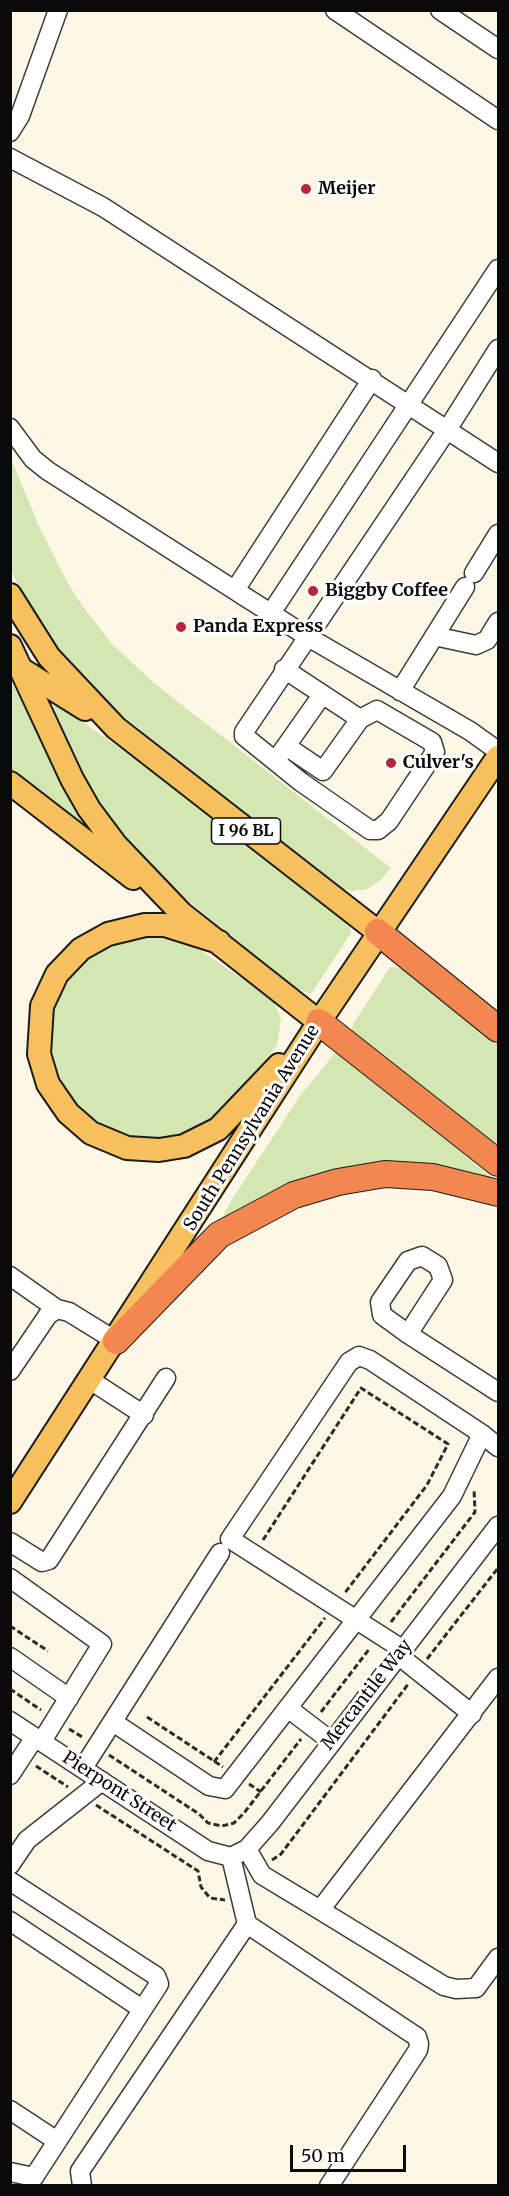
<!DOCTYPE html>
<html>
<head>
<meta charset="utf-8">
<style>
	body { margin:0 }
	#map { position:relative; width:509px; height:2196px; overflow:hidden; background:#fff7e6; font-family:Merriweather,serif }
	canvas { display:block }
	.frame { position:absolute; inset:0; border:12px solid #0a0a0a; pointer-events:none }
	.scale { position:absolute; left:290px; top:2145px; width:116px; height:27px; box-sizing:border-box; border:3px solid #0a0a0a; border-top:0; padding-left:8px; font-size:18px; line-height:21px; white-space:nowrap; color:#0a0a0a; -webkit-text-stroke:4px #fff; paint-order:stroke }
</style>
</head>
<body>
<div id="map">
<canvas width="509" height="2196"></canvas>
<div class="frame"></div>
<div class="scale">50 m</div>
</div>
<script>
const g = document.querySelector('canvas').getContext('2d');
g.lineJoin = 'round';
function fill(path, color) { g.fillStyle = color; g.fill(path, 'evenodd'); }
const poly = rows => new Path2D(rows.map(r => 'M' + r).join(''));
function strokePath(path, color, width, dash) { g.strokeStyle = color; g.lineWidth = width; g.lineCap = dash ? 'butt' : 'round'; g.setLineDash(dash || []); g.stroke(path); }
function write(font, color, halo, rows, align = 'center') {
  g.font = font + ' Merriweather,serif'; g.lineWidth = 6; g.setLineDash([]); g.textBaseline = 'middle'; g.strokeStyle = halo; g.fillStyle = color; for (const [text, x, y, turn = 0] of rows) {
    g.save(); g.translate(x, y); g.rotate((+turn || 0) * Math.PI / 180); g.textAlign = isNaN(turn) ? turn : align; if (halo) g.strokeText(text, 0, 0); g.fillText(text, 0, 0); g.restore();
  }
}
const green = poly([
	[10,456,39,526,63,574,76,597,111,643,154,683,391,868,380,881,367,889,352,891,339,888,325,879,309,864,114,709,64,658,24,597,11,570],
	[10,678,65,789,89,827,88,831,11,773],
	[57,704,134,758,350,927,351,933,311,994,295,988,270,969,142,862,93,797,51,710],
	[144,935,164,936,200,950,265,994,275,1004,281,1019,277,1045,235,1101,202,1128,169,1139,128,1137,97,1125,81,1112,58,1078,49,1045,54,1008,68,981,92,956,109,946],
	[390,967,401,968,413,975,498,1045,498,1148,351,1033,353,1024],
	[335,1053,345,1056,495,1180,437,1169,221,1221,229,1204,300,1096]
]);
const path = poly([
	[263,1540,361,1388,448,1444,427,1485,344,1594],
	[391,1622,475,1512,474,1489],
	[10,1626,48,1651],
	[427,1659,498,1568],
	[10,1689,41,1710],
	[321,1712,370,1648],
	[147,1717,223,1767],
	[69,1729,84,1738],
	[109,1755,199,1814,208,1823,222,1826,234,1823,244,1813,301,1739],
	[214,1762,325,1618],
	[36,1766,68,1787],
	[249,1784,261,1792],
	[96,1805,198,1871,201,1887,210,1898,225,1900],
	[272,1860,281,1854,409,1683]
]);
const minor = poly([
	[335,10,498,120],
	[440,10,498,49],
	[10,132,20,116,58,10],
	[10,158,103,207,498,463],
	[10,428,33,459,48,471,308,637,470,731,498,751],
	[474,573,498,534],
	[235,590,372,379],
	[271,613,498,269],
	[434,636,476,645,487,640,498,622],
	[284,669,360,719],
	[400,691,465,587],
	[286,746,323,771,360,719,377,710,432,742,435,752,389,821,378,830,370,830,301,782,244,736,244,732,447,430,498,349],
	[279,756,322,695],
	[10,1276,57,1309,69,1312,116,1341],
	[408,1334,443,1280,438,1266,422,1256,408,1261,380,1302,382,1315,408,1334,498,1392],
	[10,1371,48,1315,57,1309],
	[90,1380,144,1415],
	[10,1542,42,1562,49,1560,166,1378],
	[10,1578,102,1644,42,1741],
	[402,1649,230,1539,349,1362,359,1356,370,1360,482,1434,498,1447],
	[398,1655,472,1714],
	[10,1657,69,1698],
	[289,1709,331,1741],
	[10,1721,208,1851,231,1857],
	[113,1722,209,1786,225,1789,452,1496,482,1434],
	[83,1768,220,1553],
	[10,1775,35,1737],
	[247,1849,262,1875,320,1910,498,1678],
	[231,1857,247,1924,417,2037,419,2044,418,2050,329,2186],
	[231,1857,247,1849,270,1823,498,1526],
	[10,1865,27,1840,102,1781],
	[10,1881,156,1976,159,1984,34,2177,10,2172],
	[320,1910,444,1986,456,1989,476,1988,498,1958],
	[10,1921,142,2009],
	[10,2110,57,2141],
	[82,2186,80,2171,247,1924]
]);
const major = poly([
	[10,595,49,657,116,728,378,932],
	[10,646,72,779,89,809,116,845,182,914,319,1022],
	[21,669,85,709],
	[10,783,133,878],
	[219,942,165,925,145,925,108,934,81,949,57,974,42,1006,39,1054,48,1084,68,1113,91,1133,127,1148,159,1150,184,1146,218,1129,279,1065],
	[10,1502,319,1022,498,757]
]);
const highway = poly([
	[378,932,498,1029],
	[319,1022,498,1163],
	[116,1341,219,1235,294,1195,338,1182,385,1174,433,1177,498,1193]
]);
const markers = [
	[306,189,6,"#b7253d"],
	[313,591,6,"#b7253d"],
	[181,627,6,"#b7253d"],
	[391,763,6,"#b7253d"]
];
const shields = [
	[246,831,69]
];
const shieldNames = [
	["I 96 BL",246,831]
];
const poiNames = [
	["Meijer",318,189],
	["Biggby Coffee",325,591],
	["Panda Express",193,627],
	["Culver's",403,763]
];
const streetNames = [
	["South Pennsylvania Avenue",252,1128,-58],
	["Mercantile Way",367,1695,-52],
	["Pierpont Street",119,1792,33]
];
fill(green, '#d4e7b2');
strokePath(minor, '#3d3d3d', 21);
strokePath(major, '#1b1b1b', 26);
strokePath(highway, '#1b1b1b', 28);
strokePath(path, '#2c2c2c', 3, [6, 3]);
strokePath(minor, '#fff', 18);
strokePath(major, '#f7c05e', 22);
strokePath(highway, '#f38750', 26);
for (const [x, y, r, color] of markers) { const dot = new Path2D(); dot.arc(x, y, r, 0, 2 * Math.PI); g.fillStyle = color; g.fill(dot); strokePath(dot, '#fff', 2); }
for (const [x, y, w] of shields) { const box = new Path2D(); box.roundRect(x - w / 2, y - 13, w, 26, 4.5); g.fillStyle = '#fff'; g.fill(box); strokePath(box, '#0a0a0a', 1.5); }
write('bold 16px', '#0a0a0a', null, shieldNames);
write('bold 18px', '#0a0a0a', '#fff', poiNames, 'left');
write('18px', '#0a0a0a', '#fff', streetNames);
</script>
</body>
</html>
